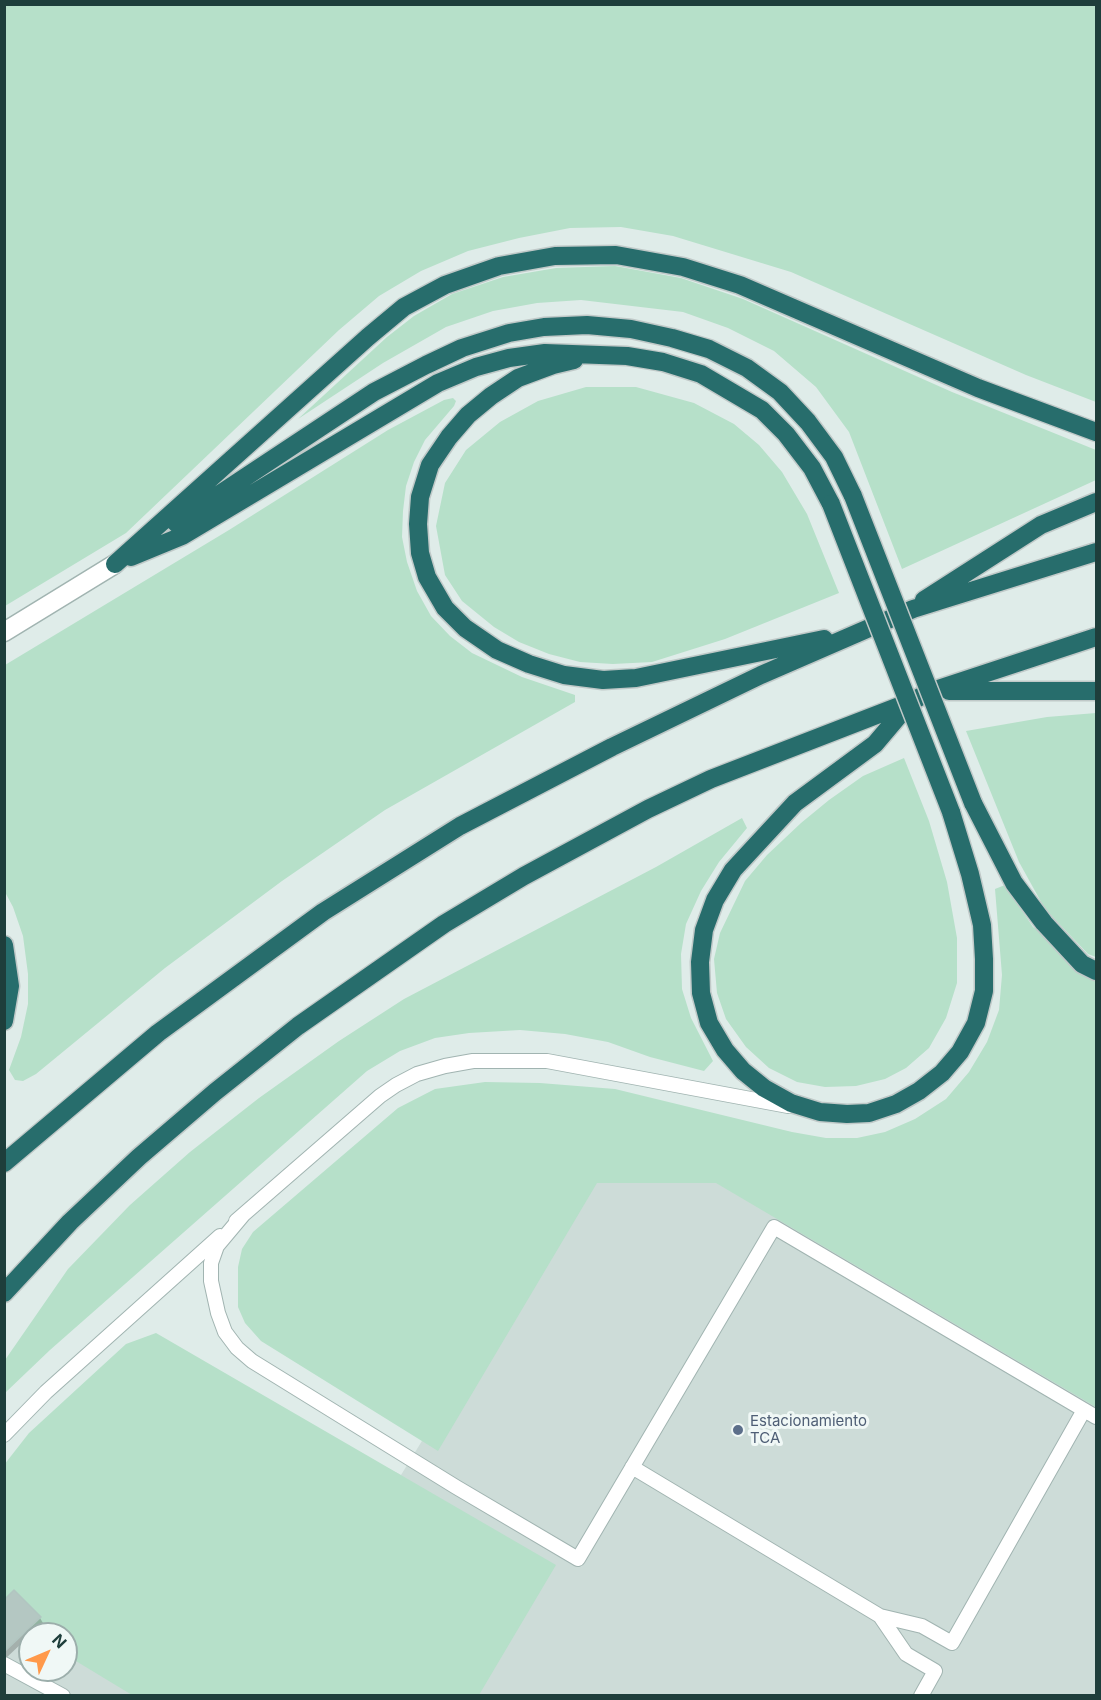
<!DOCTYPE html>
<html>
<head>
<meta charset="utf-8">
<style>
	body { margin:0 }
	#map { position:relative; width:1101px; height:1700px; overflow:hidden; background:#dfece9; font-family:Inter,sans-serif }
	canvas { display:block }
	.frame { position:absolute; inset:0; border:6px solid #1e3e3b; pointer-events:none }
	.north { position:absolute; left:18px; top:1622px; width:60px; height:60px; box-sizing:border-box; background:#f0f8f6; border:2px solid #9caeab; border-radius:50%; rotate:46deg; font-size:16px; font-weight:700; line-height:24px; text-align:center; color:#1e3e3b }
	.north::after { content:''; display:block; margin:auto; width:21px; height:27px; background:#ff994a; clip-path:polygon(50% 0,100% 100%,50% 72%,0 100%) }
</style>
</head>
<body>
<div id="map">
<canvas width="1101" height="1700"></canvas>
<div class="frame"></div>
<div class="north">N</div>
</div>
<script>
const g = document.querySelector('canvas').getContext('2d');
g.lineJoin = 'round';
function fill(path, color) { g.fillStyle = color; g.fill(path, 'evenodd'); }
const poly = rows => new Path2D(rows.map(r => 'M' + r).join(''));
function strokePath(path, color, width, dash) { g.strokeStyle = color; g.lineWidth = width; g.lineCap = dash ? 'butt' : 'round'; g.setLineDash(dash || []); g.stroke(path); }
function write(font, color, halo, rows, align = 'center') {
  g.font = font + ' Inter,sans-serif'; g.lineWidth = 6; g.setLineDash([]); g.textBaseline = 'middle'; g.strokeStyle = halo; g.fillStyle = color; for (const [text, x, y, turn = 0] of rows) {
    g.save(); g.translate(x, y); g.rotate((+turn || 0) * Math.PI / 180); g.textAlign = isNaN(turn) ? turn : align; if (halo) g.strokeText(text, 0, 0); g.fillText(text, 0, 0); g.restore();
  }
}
const built = poly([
	[543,1101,909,1194,1096,1117,1096,1695,5,1695,4,1626,171,1353,401,1475,425,1436],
	[30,1634,66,1634,66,1670,30,1670]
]);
const green = poly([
	[4,5,1096,5,1096,402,1026,375,791,272,673,236,621,227,570,228,519,238,468,251,421,271,379,296,339,330,126,533,5,606],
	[615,266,681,278,743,299,952,392,1096,450,1096,480,902,569,849,432,816,387,774,351,728,328,683,312,581,300,537,303,493,311,446,327,383,363,298,419,387,337,414,316,452,294,503,277,556,268],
	[586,387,636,387,694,403,734,424,759,445,782,472,807,514,839,593,725,639,652,662,613,664,580,662,549,654,519,642,494,627,462,601,445,575,436,526,445,483,466,450,500,422,538,401],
	[453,398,456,401,454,406,425,440,414,462,406,486,403,511,402,537,407,562,417,591,431,616,450,636,472,653,522,677,575,695,575,702,385,810,282,881,165,968,36,1074,23,1081,15,1080,9,1070,21,1037,28,1004,28,974,23,936,13,907,5,892,5,665,229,530,388,430,444,400],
	[1096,713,1096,957,1088,954,1045,909,1019,862,966,731,1047,717],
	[904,758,929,821,947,882,957,938,957,983,946,1018,929,1048,906,1068,885,1079,856,1086,825,1087,797,1082,769,1068,746,1047,726,1019,717,993,714,959,720,933,745,881,767,855,801,823,829,800,863,776],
	[742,818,747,828,719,862,701,891,686,924,681,954,682,989,691,1018,713,1061,704,1071,650,1057,608,1042,565,1034,520,1030,469,1033,435,1038,400,1051,367,1071,50,1350,5,1393,5,1360,68,1269,130,1205,190,1152,259,1098,339,1041,404,999,656,867],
	[1005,885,1033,927,1096,972,1096,1407,716,1183,597,1183,438,1451,261,1341,245,1323,238,1307,238,1267,242,1249,253,1232,398,1108,435,1089,485,1082,540,1083,615,1089,792,1132,826,1138,857,1138,885,1132,915,1119,946,1099,969,1072,987,1042,999,1010,1002,975,995,889],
	[156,1333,556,1565,479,1695,132,1695,66,1655,66,1634,35,1634,5,1603,4,1465,29,1433,126,1344]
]);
const shadow = poly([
	[4,1602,40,1618,43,1623,4,1660]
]);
const building = poly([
	[14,1590,41,1617,4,1652,4,1600,14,1590]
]);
const lane = poly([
	[243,1215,217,1246,211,1263,211,1281,218,1313,225,1332,237,1348,252,1361,456,1487,578,1559,774,1227,1096,1417],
	[236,1221,380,1096,396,1085,417,1074,445,1066,473,1061,547,1061,788,1106],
	[4,1435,46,1392,220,1236],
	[632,1467,880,1616,906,1654,935,1671,921,1696],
	[880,1616,922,1626,952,1643,1084,1410],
	[4,1664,63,1696]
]);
const street = poly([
	[4,632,115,564]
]);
const highway = poly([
	[574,360,553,365,518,378,491,396,468,415,449,437,430,465,420,497,418,524,420,553,427,577,445,608,465,628,497,650,529,664,564,675,603,680,636,678,824,639],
	[176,523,374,392,426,365,462,348,509,333,544,327,587,325,631,329,672,338,709,349,747,368,780,392,808,422,834,457,853,496],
	[131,557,182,536,438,383,476,367,509,358,545,353,627,356,663,362,701,374,762,410,786,434,812,468,831,504],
	[115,564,368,337,404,307,445,285,499,266,555,256,616,255,683,267,740,285,978,388,1096,432],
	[924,600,1041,525,1096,502],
	[949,691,1096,691],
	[908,705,875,744,795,803,733,870,715,900,704,930,700,962,701,993,709,1023,725,1050,743,1071,764,1088,791,1103,820,1112,847,1114,869,1113,896,1104,919,1091,942,1073,960,1052,976,1023,984,991,984,959,982,925,970,874,951,812],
	[973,803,1014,883,1044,923,1082,964,1096,971],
	[4,945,10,986,4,1021],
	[4,1163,158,1033,323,912,460,826,612,747,761,675,913,609,1096,552],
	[4,1293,70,1222,139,1157,215,1092,298,1026,444,924,524,876,648,809,711,779,910,702,932,691,1096,637]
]);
const highwayBridge = poly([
	[853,496,973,803],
	[831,504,951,812]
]);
const markers = [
	[738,1430,6,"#5c6f8a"]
];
const serviceNames = [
	["Estacionamiento",750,1421],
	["TCA",750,1438]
];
fill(built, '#cddcd8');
fill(green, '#b6e0c9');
fill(shadow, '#0003');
fill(building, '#b4c7c2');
strokePath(building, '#b1c6c1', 1.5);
strokePath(lane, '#a1b4b1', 16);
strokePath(street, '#a1b4b1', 21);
strokePath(highway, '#c0c9c8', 21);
strokePath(lane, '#fff', 14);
strokePath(street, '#fff', 18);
strokePath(highway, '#276d6c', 18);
strokePath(highwayBridge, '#c0c9c8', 21, []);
strokePath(highwayBridge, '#276d6c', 18);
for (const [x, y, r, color] of markers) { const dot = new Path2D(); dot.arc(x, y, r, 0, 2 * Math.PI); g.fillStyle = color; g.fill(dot); strokePath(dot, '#f0f8f6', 2); }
write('15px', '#4e5e75', '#f0f8f6', serviceNames, 'left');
</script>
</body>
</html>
